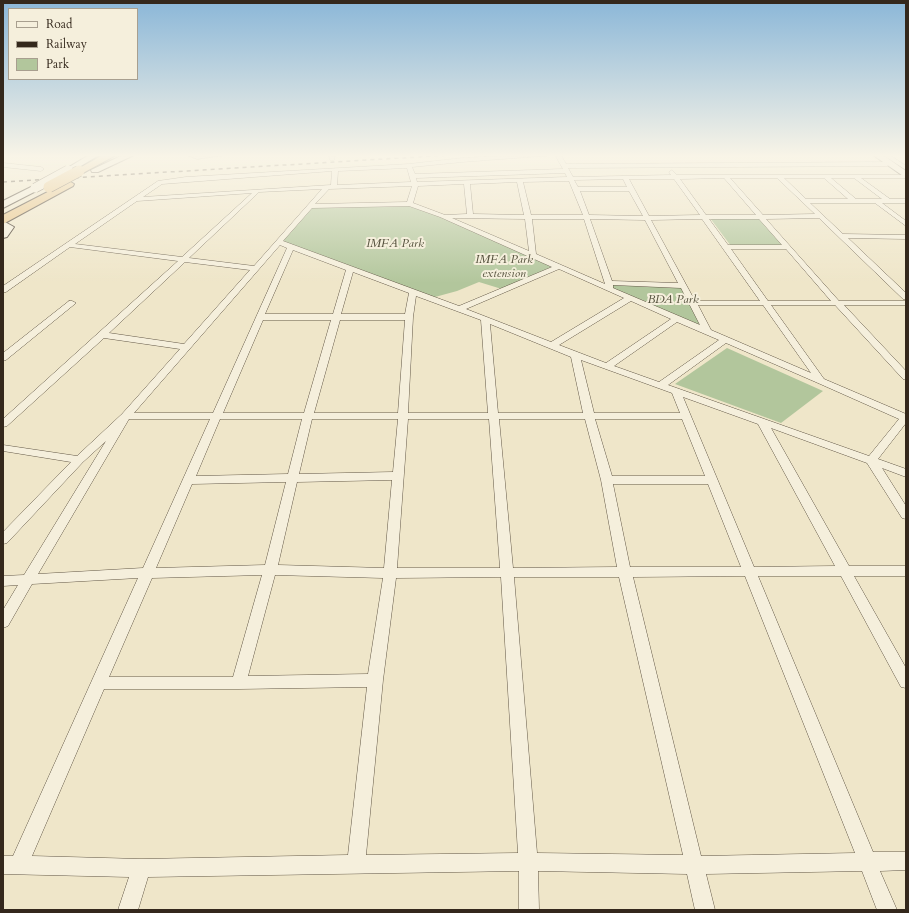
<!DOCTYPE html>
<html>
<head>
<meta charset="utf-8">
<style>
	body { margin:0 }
	#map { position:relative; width:909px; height:913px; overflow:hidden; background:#efe6c9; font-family:Cardo,serif }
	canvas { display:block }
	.frame { position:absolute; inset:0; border:4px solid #34281c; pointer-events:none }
	.legend { position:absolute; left:8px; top:8px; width:130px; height:72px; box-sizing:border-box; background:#f5efdc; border:1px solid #a89f8f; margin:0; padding:5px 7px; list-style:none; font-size:12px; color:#34281c }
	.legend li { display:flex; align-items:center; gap:8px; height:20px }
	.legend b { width:20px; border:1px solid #a89f8f }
</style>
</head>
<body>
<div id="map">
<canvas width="909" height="913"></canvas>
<div class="frame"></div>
<ul class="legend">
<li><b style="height:5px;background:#f5efdc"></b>Road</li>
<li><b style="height:5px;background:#34281c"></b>Railway</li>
<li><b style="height:11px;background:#b2c69c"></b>Park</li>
</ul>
</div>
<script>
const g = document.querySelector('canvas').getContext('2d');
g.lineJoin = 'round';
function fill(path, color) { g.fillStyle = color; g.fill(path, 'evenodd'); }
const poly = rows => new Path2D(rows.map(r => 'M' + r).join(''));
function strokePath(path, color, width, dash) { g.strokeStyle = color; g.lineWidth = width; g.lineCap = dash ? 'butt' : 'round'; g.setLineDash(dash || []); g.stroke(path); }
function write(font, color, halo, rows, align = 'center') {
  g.font = font + ' Cardo,serif'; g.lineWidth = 4; g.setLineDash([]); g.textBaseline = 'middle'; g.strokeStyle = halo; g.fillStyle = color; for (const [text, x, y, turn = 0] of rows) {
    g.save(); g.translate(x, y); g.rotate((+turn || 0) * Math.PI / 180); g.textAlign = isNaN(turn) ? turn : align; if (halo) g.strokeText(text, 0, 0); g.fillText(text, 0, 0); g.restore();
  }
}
const green = poly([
	[410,204,558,267,505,290,479,282,457,291,435,297,413,292,279,242,310,206],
	[710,218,759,218,784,247,731,246],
	[609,283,683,286,708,332,609,290],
	[727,348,823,391,781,423,675,384]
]);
const street = poly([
	[186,155,227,155,197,159,186,155],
	[329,155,335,155,334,160,330,160,329,155],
	[520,155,561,155,566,164,887,162,890,164,887,166,568,168,573,177,671,175,669,172,672,170,677,175,906,175,905,178,861,178,890,199,906,199,906,203,882,203,906,221,906,226,875,203,810,203,843,234,906,235,906,239,848,238,906,293,906,299,903,299,819,218,766,219,839,301,906,301,906,305,844,305,906,371,906,380,903,379,835,305,771,305,824,379,906,414,906,423,878,459,906,469,906,477,882,468,906,506,906,519,902,518,867,463,771,428,849,566,906,566,906,576,854,576,906,668,906,688,901,687,841,576,758,576,873,852,906,852,906,870,880,871,897,910,877,910,862,871,706,874,715,910,695,910,687,874,538,871,539,910,519,910,519,871,148,877,138,910,118,910,129,877,3,874,3,856,13,856,138,578,32,584,8,626,3,628,3,610,18,585,3,586,3,576,24,575,106,441,83,462,7,543,3,544,3,532,71,462,3,451,3,445,77,456,122,414,180,349,104,338,7,426,3,427,3,419,178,261,70,247,6,292,3,292,3,286,158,181,186,177,409,164,462,158,520,155],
	[555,155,563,169,415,174,412,167,462,162,555,155],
	[407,168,411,182,337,185,338,171,407,168],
	[332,171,331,185,143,197,162,184,332,171],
	[565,173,567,177,417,182,416,178,565,173],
	[724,178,756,215,706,215,680,179,724,178],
	[730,178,777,178,815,214,763,215,730,178],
	[784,178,824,178,848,199,806,199,784,178],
	[831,178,854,178,882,199,856,199,831,178],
	[623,179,627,187,578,187,574,180,623,179],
	[629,179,674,179,700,215,649,216,629,179],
	[569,181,583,215,531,215,523,182,569,181],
	[517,182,524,215,473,214,470,184,517,182],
	[464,184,467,214,445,215,413,203,418,186,464,184],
	[412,186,407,202,315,204,329,189,412,186],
	[322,189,254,266,189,258,259,192,322,189],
	[580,191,629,191,643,216,589,215,580,191],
	[252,193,182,257,75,244,137,201,252,193],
	[409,206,440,217,552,267,459,306,283,241,312,208,409,206],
	[452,218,525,219,529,251,452,218],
	[532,219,584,219,605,284,536,254,532,219],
	[590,219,645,220,678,283,612,281,590,219],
	[702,219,760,301,695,301,651,220,702,219],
	[709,219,759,219,782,245,728,245,709,219],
	[280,245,287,248,213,413,134,413,280,245],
	[731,249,786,249,831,301,768,301,731,249],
	[293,250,346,270,333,314,265,314,293,250],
	[185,262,250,270,184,344,109,333,185,262],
	[559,269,624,298,551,342,466,309,559,269],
	[353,272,409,293,405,314,341,314,353,272],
	[613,285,681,288,700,325,613,288,613,285],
	[416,296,481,320,488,413,408,413,413,317,416,296],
	[631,301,671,319,606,363,559,345,631,301],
	[698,305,763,305,811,373,711,330,698,305],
	[263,320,331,320,304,413,223,413,263,320],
	[340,320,405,320,398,413,314,413,340,320],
	[677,322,719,340,659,382,614,366,677,322],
	[490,324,571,357,583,413,498,413,490,324],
	[726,343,818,383,899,419,869,456,668,385,726,343],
	[581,360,672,393,680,413,594,413,581,360],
	[683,397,758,424,835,566,754,567,683,397],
	[129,419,210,419,143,568,38,574,129,419],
	[220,419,302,419,288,474,196,476,220,419],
	[312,419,398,419,393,472,299,474,312,419],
	[408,419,489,419,500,568,397,568,408,419],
	[499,419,585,419,601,480,617,567,513,568,499,419],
	[595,419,682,419,705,476,612,476,595,419],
	[392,480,384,568,278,565,297,482,392,480],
	[286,482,265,565,156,568,192,484,286,482],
	[613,484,708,484,741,567,630,567,613,484],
	[262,575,233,677,109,677,152,578,262,575],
	[275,575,383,578,368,674,248,676,275,575],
	[745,576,855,853,701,856,633,577,745,576],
	[501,577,518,853,366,855,383,680,396,578,501,577],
	[514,577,619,577,683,855,537,853,514,577],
	[367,687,348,855,141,859,32,856,104,689,239,689,367,687],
	[883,155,890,155,906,166,906,170,883,155],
	[3,163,41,167,44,169,41,171,3,167,3,163],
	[69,301,72,301,76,303,6,360,3,361,3,353,69,301]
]);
const secondary = poly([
	[89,155,99,155,71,172,65,172,64,170,89,155],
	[123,155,134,155,98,172,92,172,91,170,123,155],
	[873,155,883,155,906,171,906,178,873,155],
	[35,185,38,186,38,190,3,208,3,201,35,185],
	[5,222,14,227,7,237,3,238,3,223,5,222]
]);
const highway = poly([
	[103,155,116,155,83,173,79,174,74,171,103,155],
	[69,181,74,184,73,186,3,224,3,215,69,181]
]);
const rail = poly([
	[3,182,450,155]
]);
const secondaryBridge = poly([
	[35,188,68,170]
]);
const highwayBridge = poly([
	[49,187,79,171]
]);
const farParknames = [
	["IMFA Park",395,244],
	["IMFA Park",504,260],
	["extension",504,274],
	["BDA Park",673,300]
];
fill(green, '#b2c69c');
strokePath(street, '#635847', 1);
strokePath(secondary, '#34281c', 2);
strokePath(highway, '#34281c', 2);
fill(street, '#f5efdc');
fill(secondary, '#f5efdc');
fill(highway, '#e8c384');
strokePath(rail, '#34281c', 1.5, [4, 4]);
strokePath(secondaryBridge, '#34281c', 10, []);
strokePath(highwayBridge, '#34281c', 12, []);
strokePath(secondaryBridge, '#f5efdc', 9);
strokePath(highwayBridge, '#e8c384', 11);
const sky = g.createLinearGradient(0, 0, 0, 283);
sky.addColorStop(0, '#8bb7d8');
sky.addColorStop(0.55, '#f8f4e7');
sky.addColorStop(1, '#f8f4e700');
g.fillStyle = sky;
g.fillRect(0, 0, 909, 283);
write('italic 12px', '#54503c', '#f5efdc', farParknames);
</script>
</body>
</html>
